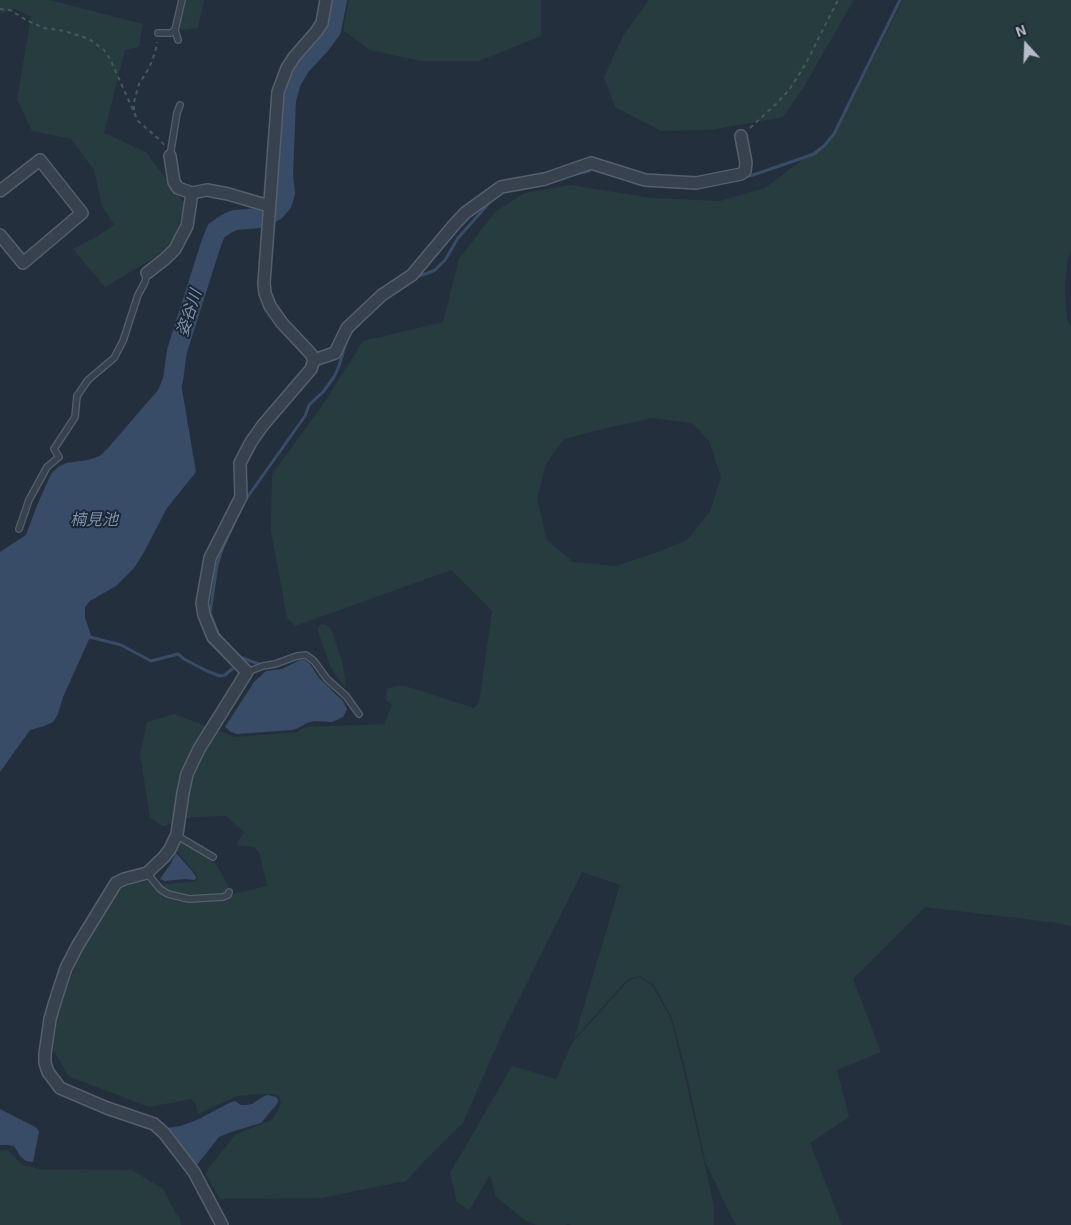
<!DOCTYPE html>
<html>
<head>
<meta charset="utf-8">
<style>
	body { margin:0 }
	#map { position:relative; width:1071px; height:1225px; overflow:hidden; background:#242f3e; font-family:"Exo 2",sans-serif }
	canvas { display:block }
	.north { position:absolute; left:1001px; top:20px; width:50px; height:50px; -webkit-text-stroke:4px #1d2633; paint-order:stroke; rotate:340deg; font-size:14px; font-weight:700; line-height:20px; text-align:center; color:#b4bcc9 }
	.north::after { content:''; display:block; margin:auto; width:18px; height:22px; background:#b4bcc9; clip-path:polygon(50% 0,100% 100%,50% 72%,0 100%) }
</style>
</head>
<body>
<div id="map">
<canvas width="1071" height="1225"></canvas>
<div class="north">N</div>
</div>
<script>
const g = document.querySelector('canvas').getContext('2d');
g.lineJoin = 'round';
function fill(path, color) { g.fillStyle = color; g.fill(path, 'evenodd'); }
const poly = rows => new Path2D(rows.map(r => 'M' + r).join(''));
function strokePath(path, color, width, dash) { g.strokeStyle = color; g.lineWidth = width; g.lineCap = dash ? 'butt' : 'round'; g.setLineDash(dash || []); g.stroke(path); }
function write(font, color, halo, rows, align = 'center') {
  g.font = font + ' "Exo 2","Noto Sans JP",sans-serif'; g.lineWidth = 4; g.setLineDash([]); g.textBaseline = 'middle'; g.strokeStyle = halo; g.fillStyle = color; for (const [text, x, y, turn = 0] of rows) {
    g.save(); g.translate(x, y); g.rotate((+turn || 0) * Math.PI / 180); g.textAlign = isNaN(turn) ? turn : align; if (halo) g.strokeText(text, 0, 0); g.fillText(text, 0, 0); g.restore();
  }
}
const green = poly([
	[0,0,49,0,143,24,139,47,125,50,104,133,146,152,184,203,175,237,159,255,105,287,73,249,96,237,114,225,102,206,94,170,71,139,32,131,17,100,31,17,15,9,0,14],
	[183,0,204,0,198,28,182,30,175,24],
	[349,0,541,0,541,36,479,61,420,61,370,50,343,30],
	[649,0,854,0,803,88,783,117,710,130,661,131,615,107,604,77,623,36],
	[903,0,1071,0,1071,251,1068,258,1065,287,1067,320,1071,328,1071,926,1057,923,925,907,853,979,881,1052,837,1070,849,1117,810,1143,842,1225,736,1225,727,1208,705,1161,686,1072,672,1019,660,996,653,984,639,976,627,980,574,1039,620,885,582,872,504,1029,463,1123,430,1155,406,1181,365,1189,322,1198,220,1199,205,1173,235,1135,273,1119,281,1104,279,1096,275,1094,264,1094,237,1096,198,1114,196,1105,191,1099,149,1107,68,1076,53,1049,57,1016,81,951,116,892,125,886,146,881,168,884,191,882,196,881,198,878,196,874,176,850,181,841,216,864,233,894,267,886,259,852,253,847,236,845,244,832,226,816,193,817,163,826,150,818,140,754,147,722,174,714,235,737,297,732,305,727,384,724,392,705,386,699,387,689,396,686,405,686,474,708,479,702,492,611,451,570,295,626,287,618,271,531,272,474,324,403,363,341,443,322,459,259,496,211,525,193,571,185,652,198,720,201,765,188,835,135],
	[653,418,692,423,709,441,721,477,710,512,687,540,655,553,616,566,573,562,547,540,537,499,546,464,564,439,611,427],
	[322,624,328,626,332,631,335,640,343,665,346,688,332,670,324,649,317,628],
	[639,977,652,985,671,1019,684,1072,714,1206,714,1225,571,1225,568,1223,566,1225,537,1225,526,1221,496,1197,490,1175,469,1210,457,1202,450,1173,512,1066,556,1079,572,1043,628,981],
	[8,1150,22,1165,40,1169,132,1170,163,1189,181,1222,181,1225,0,1225,0,1151]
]);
const water = poly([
	[167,375,180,378,196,472,167,508,143,554,134,568,116,586,90,601,85,607,85,618,91,635,63,697,58,714,53,722,44,726,30,730,0,772,0,552,26,535,38,503,51,474,58,467,66,463,88,460,100,456,108,448,158,390],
	[300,660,305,660,310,664,319,678,343,701,347,709,343,717,332,722,314,721,307,723,296,729,292,730,237,734,231,732,225,727,254,682,266,671,282,669],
	[176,853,193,872,196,877,196,879,194,880,185,879,165,881,160,879,170,865],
	[268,1095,276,1097,278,1100,277,1104,261,1123,231,1132,219,1137,196,1166,167,1128,181,1126,199,1119,231,1102,235,1101,241,1105,246,1105,252,1104,264,1096],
	[0,1109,37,1128,39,1132,33,1162,26,1161,20,1156,14,1146,8,1145,0,1145]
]);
const stream = poly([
	[576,174,589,171,593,168],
	[744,177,753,175,814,154,824,146,834,134,900,0],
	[415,277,428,273,435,270,445,260,458,238,491,201],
	[244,502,305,416,309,405,323,392,334,377,339,366,347,339,355,327],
	[86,636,121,645,151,661,178,654,184,659,207,671,220,676,225,675,232,669],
	[221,638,218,633,210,613,217,565,223,547,235,521],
	[239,657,259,664]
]);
const river = poly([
	[164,403,173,380,177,351,210,247,216,231,226,224,235,220,260,218,275,211,282,203,285,193,283,175,286,100,291,82,301,65,319,46,331,30,337,0]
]);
const path = poly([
	[0,9,10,10,26,20,44,28,65,31,89,39,104,50,110,59,138,121,161,141,164,145],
	[134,110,134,102,139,84,149,68,155,53,157,42],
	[750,128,776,104,789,90,805,65,838,0]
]);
const lane = poly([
	[158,33,171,33,175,30],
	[178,40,175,30,182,0],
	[170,156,177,113,180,105],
	[19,529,29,500,47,467,59,457,54,449,75,417,77,396,88,380,114,358,123,341,138,295,145,282,147,273],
	[247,672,263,666,275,664,297,656,306,655,314,661,327,679,346,696,359,714],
	[176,835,213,857],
	[147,873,160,889,168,894,189,899,223,897,228,895,229,892]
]);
const street = poly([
	[170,156,174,182,178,188,192,193,207,190,228,194,269,206],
	[0,191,40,160,82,213,23,263,0,235],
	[147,273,165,259,175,249,187,226,192,193],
	[314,360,335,353,347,328,382,295,412,275,453,226,465,213,501,187,545,179,591,163,645,180,696,183,741,174,745,171,746,163,741,136],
	[222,1225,194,1172,164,1133,154,1124,107,1108,60,1088,48,1072,45,1063,45,1054,50,1019,54,1005,66,968,78,945,116,883,124,879,147,873,164,857,170,849,177,834,183,793,187,774,199,749,247,672,213,637,204,615,202,603,210,558,241,497,240,463,251,442,263,425,311,369,314,360,311,354,282,323,270,306,265,293,264,283,278,92,287,68,295,56,316,32,322,23,326,0]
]);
const waterNames = [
	["姿谷川",189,313,-72],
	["楠見池",94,520]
];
fill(green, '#263c3f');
fill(water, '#394c67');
strokePath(stream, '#394c67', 3);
strokePath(river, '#394c67', 20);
strokePath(lane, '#565f6c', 8);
strokePath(street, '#565f6c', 14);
strokePath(path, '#44595c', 2, [4, 4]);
strokePath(lane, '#38414e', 5.5);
strokePath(street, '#38414e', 11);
write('italic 16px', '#7c92b1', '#1d2633', waterNames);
</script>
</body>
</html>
